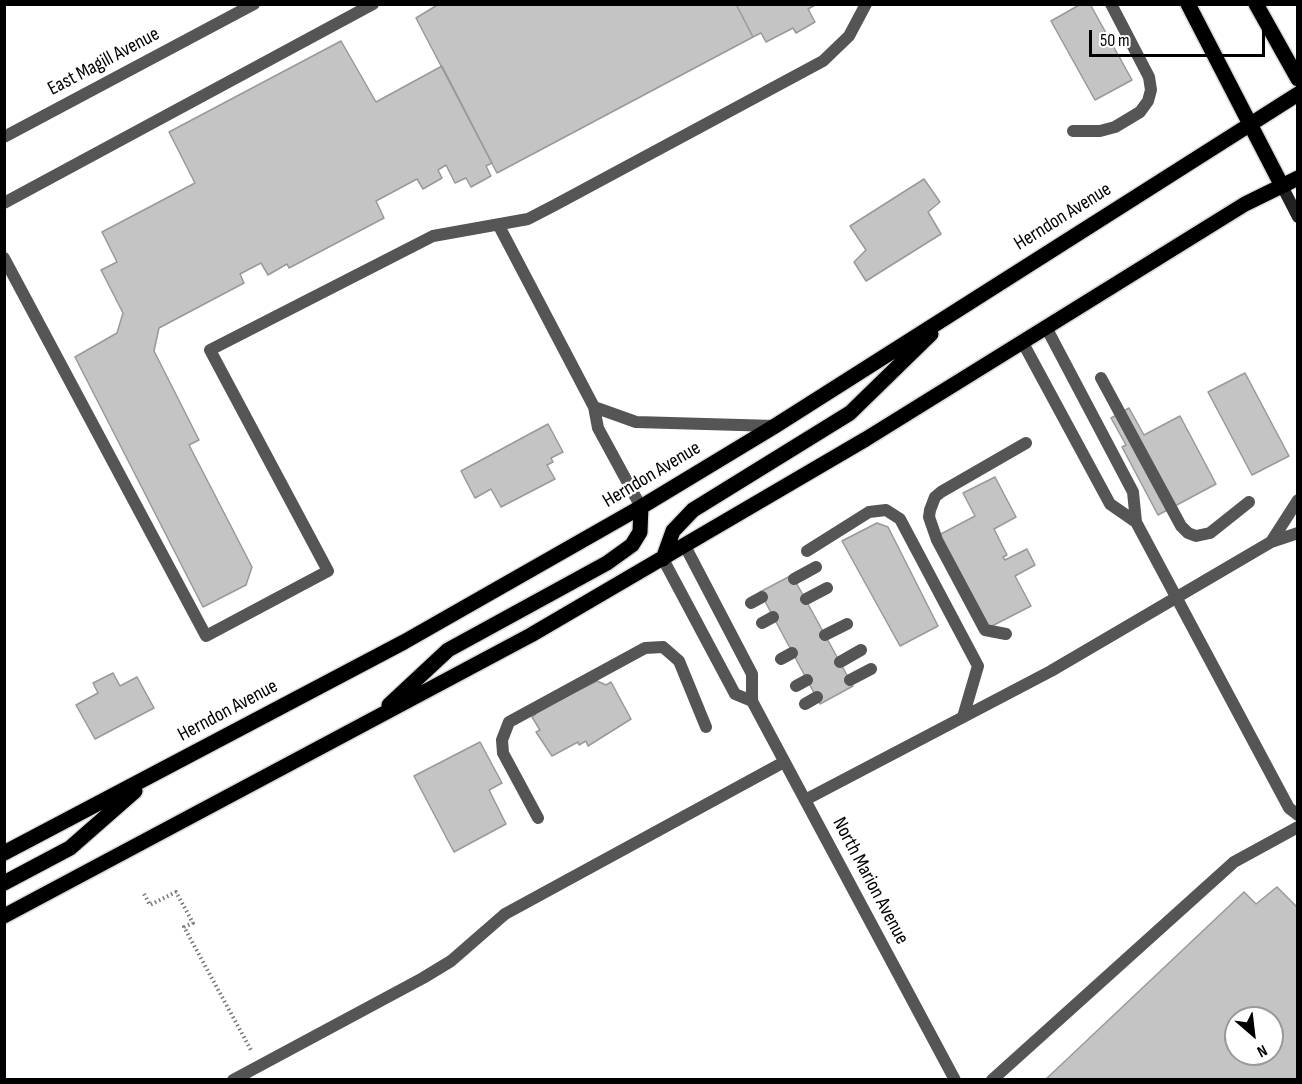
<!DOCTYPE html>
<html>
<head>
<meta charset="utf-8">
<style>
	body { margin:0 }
	#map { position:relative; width:1302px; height:1084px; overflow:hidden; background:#fff; font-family:"Sofia Sans Condensed",sans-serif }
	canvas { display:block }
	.frame { position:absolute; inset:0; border:6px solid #000; pointer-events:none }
	.north { position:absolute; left:1224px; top:1006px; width:60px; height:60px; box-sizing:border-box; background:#fff; border:2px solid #999; border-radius:50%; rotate:152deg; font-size:16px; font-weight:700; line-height:24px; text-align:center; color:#000 }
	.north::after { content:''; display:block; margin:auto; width:21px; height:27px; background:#000; clip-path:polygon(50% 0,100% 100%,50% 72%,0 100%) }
	.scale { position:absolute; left:1089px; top:30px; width:176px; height:27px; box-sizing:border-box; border:3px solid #000; border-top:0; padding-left:8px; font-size:18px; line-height:21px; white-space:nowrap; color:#000; -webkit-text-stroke:4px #fff; paint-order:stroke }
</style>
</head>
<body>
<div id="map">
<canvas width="1302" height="1084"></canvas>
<div class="frame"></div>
<div class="north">N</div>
<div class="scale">50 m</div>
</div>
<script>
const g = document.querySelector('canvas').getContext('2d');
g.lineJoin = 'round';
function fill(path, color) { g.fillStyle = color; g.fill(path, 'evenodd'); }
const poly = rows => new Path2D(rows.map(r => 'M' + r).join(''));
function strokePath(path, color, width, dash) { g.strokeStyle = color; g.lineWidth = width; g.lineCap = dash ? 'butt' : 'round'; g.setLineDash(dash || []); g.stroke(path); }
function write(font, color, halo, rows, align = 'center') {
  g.font = font + ' "Sofia Sans Condensed",sans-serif'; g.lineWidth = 4.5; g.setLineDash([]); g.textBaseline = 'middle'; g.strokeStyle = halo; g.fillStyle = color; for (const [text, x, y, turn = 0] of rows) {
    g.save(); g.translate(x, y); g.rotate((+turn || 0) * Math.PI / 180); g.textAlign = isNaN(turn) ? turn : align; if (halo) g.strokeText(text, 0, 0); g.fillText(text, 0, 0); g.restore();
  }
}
const building = poly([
	[439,4,736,4,753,37,497,173,416,18,439,4],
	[736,4,817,4,808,9,815,22,796,33,793,28,766,42,761,33,753,37,736,4],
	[1081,4,1090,4,1132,80,1095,100,1051,21,1081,4],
	[341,41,376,102,442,66,492,163,486,166,491,176,471,187,466,178,455,183,446,165,438,170,442,178,423,189,417,179,376,201,384,218,289,268,287,264,268,275,261,263,240,274,244,283,159,328,154,351,199,440,189,445,252,567,246,585,203,607,75,357,117,333,123,313,101,270,117,262,102,232,195,183,169,132,341,41],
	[924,179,940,202,928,212,941,234,866,281,854,262,866,250,850,226,924,179],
	[1245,373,1289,456,1252,475,1208,392,1245,373],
	[1129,408,1144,435,1180,416,1216,484,1158,515,1122,447,1126,445,1111,418,1129,408],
	[548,424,563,452,551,458,553,462,547,465,555,479,501,507,491,489,475,498,461,471,548,424],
	[995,477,1016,517,994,529,1007,555,1003,557,1005,560,1027,549,1035,565,1015,576,1031,606,988,628,939,535,975,516,963,493,995,477],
	[877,523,888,527,938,626,900,646,842,541,877,523],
	[792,575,853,686,820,704,760,592,792,575],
	[113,673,120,686,137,677,154,708,95,739,76,705,98,693,93,683,113,673],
	[597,681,606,685,611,682,631,719,588,746,586,741,579,745,578,742,552,756,536,732,540,730,532,717,535,715,534,712,597,681],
	[480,742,502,783,489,790,506,824,454,852,414,776,480,742],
	[1277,887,1298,908,1298,1080,1045,1080,1244,892,1256,904,1277,887],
	[1236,1018,1272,1018,1272,1054,1236,1054,1236,1018]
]);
const path = poly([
	[144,894,150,905,176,892,193,923,184,927,252,1052]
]);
const lane = poly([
	[1073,131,1100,131,1115,127,1140,112,1148,101,1151,90,1149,77,1111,4],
	[4,203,373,4],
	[499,226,594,407,598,428,641,507],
	[4,258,206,636,328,571,210,350,433,236,528,219,555,205,823,61,849,36,866,4],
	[1047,329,1133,492,1136,522,1289,808,1298,815],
	[1023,343,1110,504,1136,522],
	[1101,378,1181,526,1188,533,1196,536,1210,533,1249,502],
	[594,407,636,422,775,426],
	[1271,542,1298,500],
	[685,546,752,674,752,701,955,1080],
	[807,551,869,512,886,510,900,519,978,666,963,717],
	[663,559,735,694,752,701],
	[794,579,816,567],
	[806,599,827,588],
	[751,603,762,597],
	[762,623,773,617],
	[1006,634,985,630,937,540,929,517,930,510,935,497,941,492,1026,443],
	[825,635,847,624],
	[781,659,792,653],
	[840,662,861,650],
	[850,680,871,669],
	[796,686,807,680],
	[805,704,817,697],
	[805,800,1051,671,1271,542,1298,533],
	[538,818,503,753,502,740,509,722,645,648,663,647,679,661,706,727],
	[233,1080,423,978,451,961,505,914,784,762],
	[992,1080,1234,862,1298,827]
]);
const street = poly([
	[4,137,254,4]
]);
const secondary = poly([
	[1282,186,1298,217]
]);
const primary = poly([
	[1188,4,1282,186],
	[1256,4,1298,79],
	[663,559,673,531,693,510,850,413,931,334],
	[389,705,448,650,607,563,632,545,640,532,641,507],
	[4,853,404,642,641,507,775,426,1298,94],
	[4,883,70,848,135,791],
	[4,916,531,635,866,439,1245,204,1298,178]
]);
const streetNames = [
	["East Magill Avenue",104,62,-28],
	["Herndon Avenue",1063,217,-32],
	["Herndon Avenue",652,475,-31],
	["Herndon Avenue",228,711,-28],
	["North Marion Avenue",870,881,62]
];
fill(building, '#c4c4c4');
strokePath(building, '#999', 1.5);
strokePath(primary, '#dbdbdb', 18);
strokePath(path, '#777', 4, [1.5, 3]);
strokePath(lane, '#555', 12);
strokePath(street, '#555', 12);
strokePath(secondary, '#222', 12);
strokePath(primary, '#000', 15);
write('20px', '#000', '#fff', streetNames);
</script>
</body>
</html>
